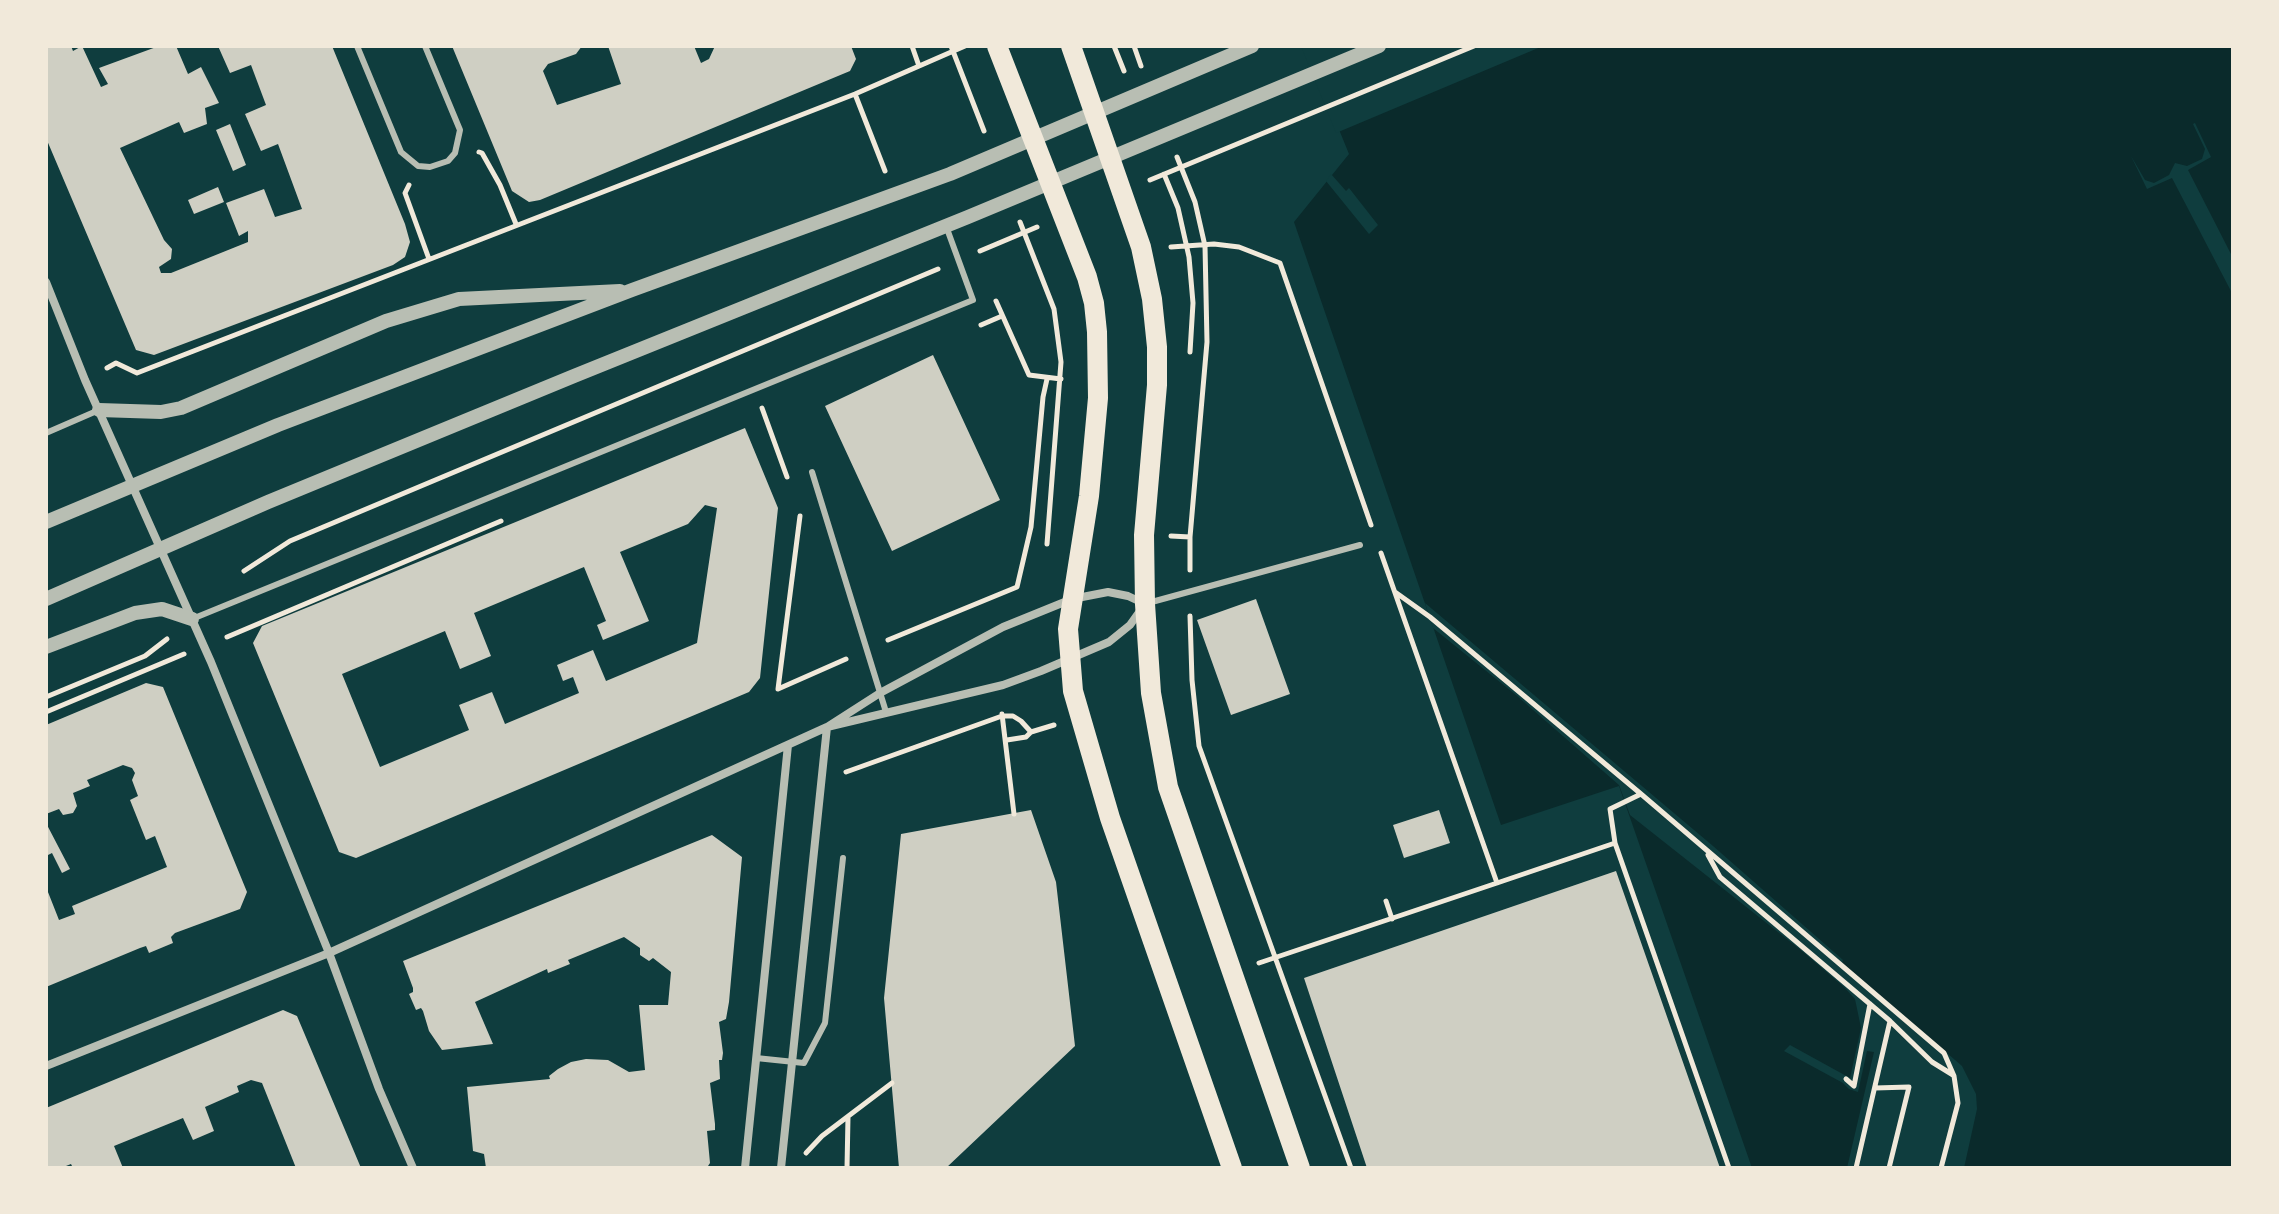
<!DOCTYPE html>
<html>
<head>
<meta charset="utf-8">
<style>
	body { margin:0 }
	#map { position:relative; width:2279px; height:1214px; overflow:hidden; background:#0f3d3e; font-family:Overpass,sans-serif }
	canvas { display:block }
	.frame { position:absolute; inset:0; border:48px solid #f1e9da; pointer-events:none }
</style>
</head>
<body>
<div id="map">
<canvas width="2279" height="1214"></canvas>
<div class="frame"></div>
</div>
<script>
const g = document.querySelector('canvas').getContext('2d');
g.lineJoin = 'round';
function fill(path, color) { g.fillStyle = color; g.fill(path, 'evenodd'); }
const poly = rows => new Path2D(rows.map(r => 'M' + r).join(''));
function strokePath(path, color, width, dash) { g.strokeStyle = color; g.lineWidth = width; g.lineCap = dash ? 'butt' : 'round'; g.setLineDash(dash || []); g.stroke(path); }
const water = poly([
	[1305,46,2233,46,2233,1168,1752,1168,1619,786,1501,825,1294,222,1349,154]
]);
const pier = poly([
	[1301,46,1543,46,1336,133],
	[2195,123,2211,157,2188,170,2233,258,2233,295,2172,178,2147,189,2131,156,2145,180,2154,183,2169,175,2175,163,2187,166,2202,159,2205,149,2193,124],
	[1331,174,1346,191,1349,188,1378,225,1369,234,1326,181],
	[1425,603,1713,846,1843,960,1842,963,1962,1066,1976,1094,1977,1109,1964,1168,1847,1168,1874,1052,1867,1051,1858,1092,1849,1089,1843,1083,1784,1051,1790,1045,1850,1078,1861,1028,1855,999,1844,987,1802,951,1630,815,1619,785,1516,695,1433,628]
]);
const building = poly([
	[46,46,71,46,73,51,82,46,101,87,108,84,99,68,159,46,176,46,188,74,201,67,219,103,205,108,207,124,184,133,179,122,120,148,164,240,172,249,171,259,159,267,161,273,171,273,248,242,248,231,239,236,226,203,264,189,275,217,302,209,278,144,261,151,245,114,266,105,251,65,230,73,218,46,332,46,405,224,410,242,405,257,393,265,154,355,136,350,46,138],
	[452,46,582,46,576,54,548,64,543,71,557,105,621,84,608,46,694,46,701,63,709,59,715,46,851,46,856,59,850,71,540,200,529,202,512,191],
	[230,124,246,165,233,171,216,130],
	[218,187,224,202,194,214,188,200],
	[933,355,1000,500,892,551,825,406],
	[745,428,778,508,760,678,749,692,356,858,339,852,253,643,262,626],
	[705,505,717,508,697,643,606,681,593,650,557,665,563,681,573,677,579,693,505,724,492,692,459,705,469,730,380,767,342,674,445,631,460,669,491,656,474,613,584,567,606,621,597,625,603,640,649,621,620,552,688,524],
	[1256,599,1290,694,1231,715,1197,620],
	[146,683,163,687,247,892,240,909,175,933,171,937,173,943,149,953,146,946,140,948,46,987,46,887,59,920,75,914,72,906,167,867,155,836,146,840,130,800,138,796,132,780,135,773,132,768,123,765,87,780,90,786,73,793,77,806,73,813,63,815,59,809,46,814,46,725],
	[1031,810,1056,882,1075,1046,946,1168,899,1168,884,998,901,834],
	[1439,810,1450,843,1404,858,1393,825],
	[46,823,70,869,62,873,52,853,46,856],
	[712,835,742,857,729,1002,726,1019,719,1022,723,1053,722,1060,719,1060,720,1079,710,1083,715,1124,715,1130,707,1131,710,1163,708,1166,670,1168,486,1168,484,1154,473,1151,467,1087,550,1079,549,1076,558,1069,571,1062,586,1059,608,1060,629,1072,645,1070,639,1005,668,1005,671,972,653,958,649,961,640,955,640,948,624,937,568,960,570,964,548,973,547,969,475,1002,493,1044,442,1050,429,1031,423,1011,421,1008,416,1010,409,994,413,992,413,988,403,961],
	[1616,871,1720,1168,1367,1168,1304,978],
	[283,1010,297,1016,361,1168,296,1168,262,1083,251,1080,237,1086,239,1092,205,1107,214,1131,193,1140,183,1118,114,1146,123,1168,73,1168,71,1164,61,1168,46,1168,46,1108]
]);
const path = poly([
	[912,46,919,66],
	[951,46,984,131],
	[1114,46,1124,71],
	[1134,46,1141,66],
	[855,94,885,171],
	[479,152,482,153,500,185,516,224],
	[1177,157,1195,202,1205,246,1207,342,1190,537,1190,570],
	[1164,174,1178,208,1189,257,1193,303,1190,352],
	[1150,180,1474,46],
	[409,185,405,193,429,259],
	[1020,222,1054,309,1061,362,1047,544],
	[1171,247,1214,244,1239,247,1280,263,1371,525],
	[980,251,1037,227],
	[996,301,1029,375,1061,379],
	[981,325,1002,316],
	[107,368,116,363,137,373,855,94,965,46],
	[762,408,787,477],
	[800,516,778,689,846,659],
	[1171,536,1190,537],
	[1381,553,1497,883,1615,843,1729,1168],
	[244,571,290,541,938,269],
	[1395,592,1430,617,1641,794,1944,1053,1954,1076,1958,1103,1941,1168],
	[1190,616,1192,680,1199,746,1351,1168],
	[227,637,501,521],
	[888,640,1017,587,1031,527,1043,397,1047,379],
	[46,697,145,656,167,639],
	[46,712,184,654],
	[1002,714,1014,814],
	[1007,740,1026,737,1031,732],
	[846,772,1002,716,1013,716,1021,721,1031,732,1054,725],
	[1615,843,1610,809,1641,794],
	[1708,855,1720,877,1890,1021,1856,1168],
	[1386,901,1392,919],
	[1259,963,1497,883],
	[1891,1022,1932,1062,1953,1075],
	[1846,1079,1854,1086,1870,1004],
	[1875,1088,1909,1087,1889,1168],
	[806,1153,822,1136,892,1083],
	[847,1168,848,1117]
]);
const service = poly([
	[357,46,401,152,418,166,430,167,448,161,455,153,460,130,425,46],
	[46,433,99,410],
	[812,472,886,712],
	[1148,603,1360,545],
	[192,619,973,300,946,226],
	[756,1058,804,1063,825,1023,843,858]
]);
const minor = poly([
	[46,282,85,380,211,662,329,953,379,1089,413,1168],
	[46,1066,329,953,827,727,880,693,1003,627,1072,599,1108,592,1128,596,1145,604,1130,625,1109,642,1041,671,1003,685,827,727],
	[745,1168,788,745],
	[781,1168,827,727]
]);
const tertiary = poly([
	[99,410,161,412,181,408,386,321,459,299,620,291],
	[46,522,278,425,632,290,950,174,1252,46],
	[46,599,268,502,574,376,968,217,1379,46],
	[46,647,135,613,162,609,192,619]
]);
const primary = poly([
	[997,46,1087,277,1094,303,1097,332,1098,398,1089,496,1068,629,1073,691,1110,818,1232,1168],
	[1071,46,1141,247,1152,299,1157,347,1157,385,1144,535,1145,604,1151,693,1168,787,1300,1168]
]);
fill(water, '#0a2a2b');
fill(pier, '#0f3d3e');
fill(building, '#cfcfc3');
strokePath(path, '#f1e9da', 5);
strokePath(service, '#b8beb3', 6);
strokePath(minor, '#b8beb3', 8);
strokePath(tertiary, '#b8beb3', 14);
strokePath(primary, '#f1e9da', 20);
</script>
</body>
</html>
